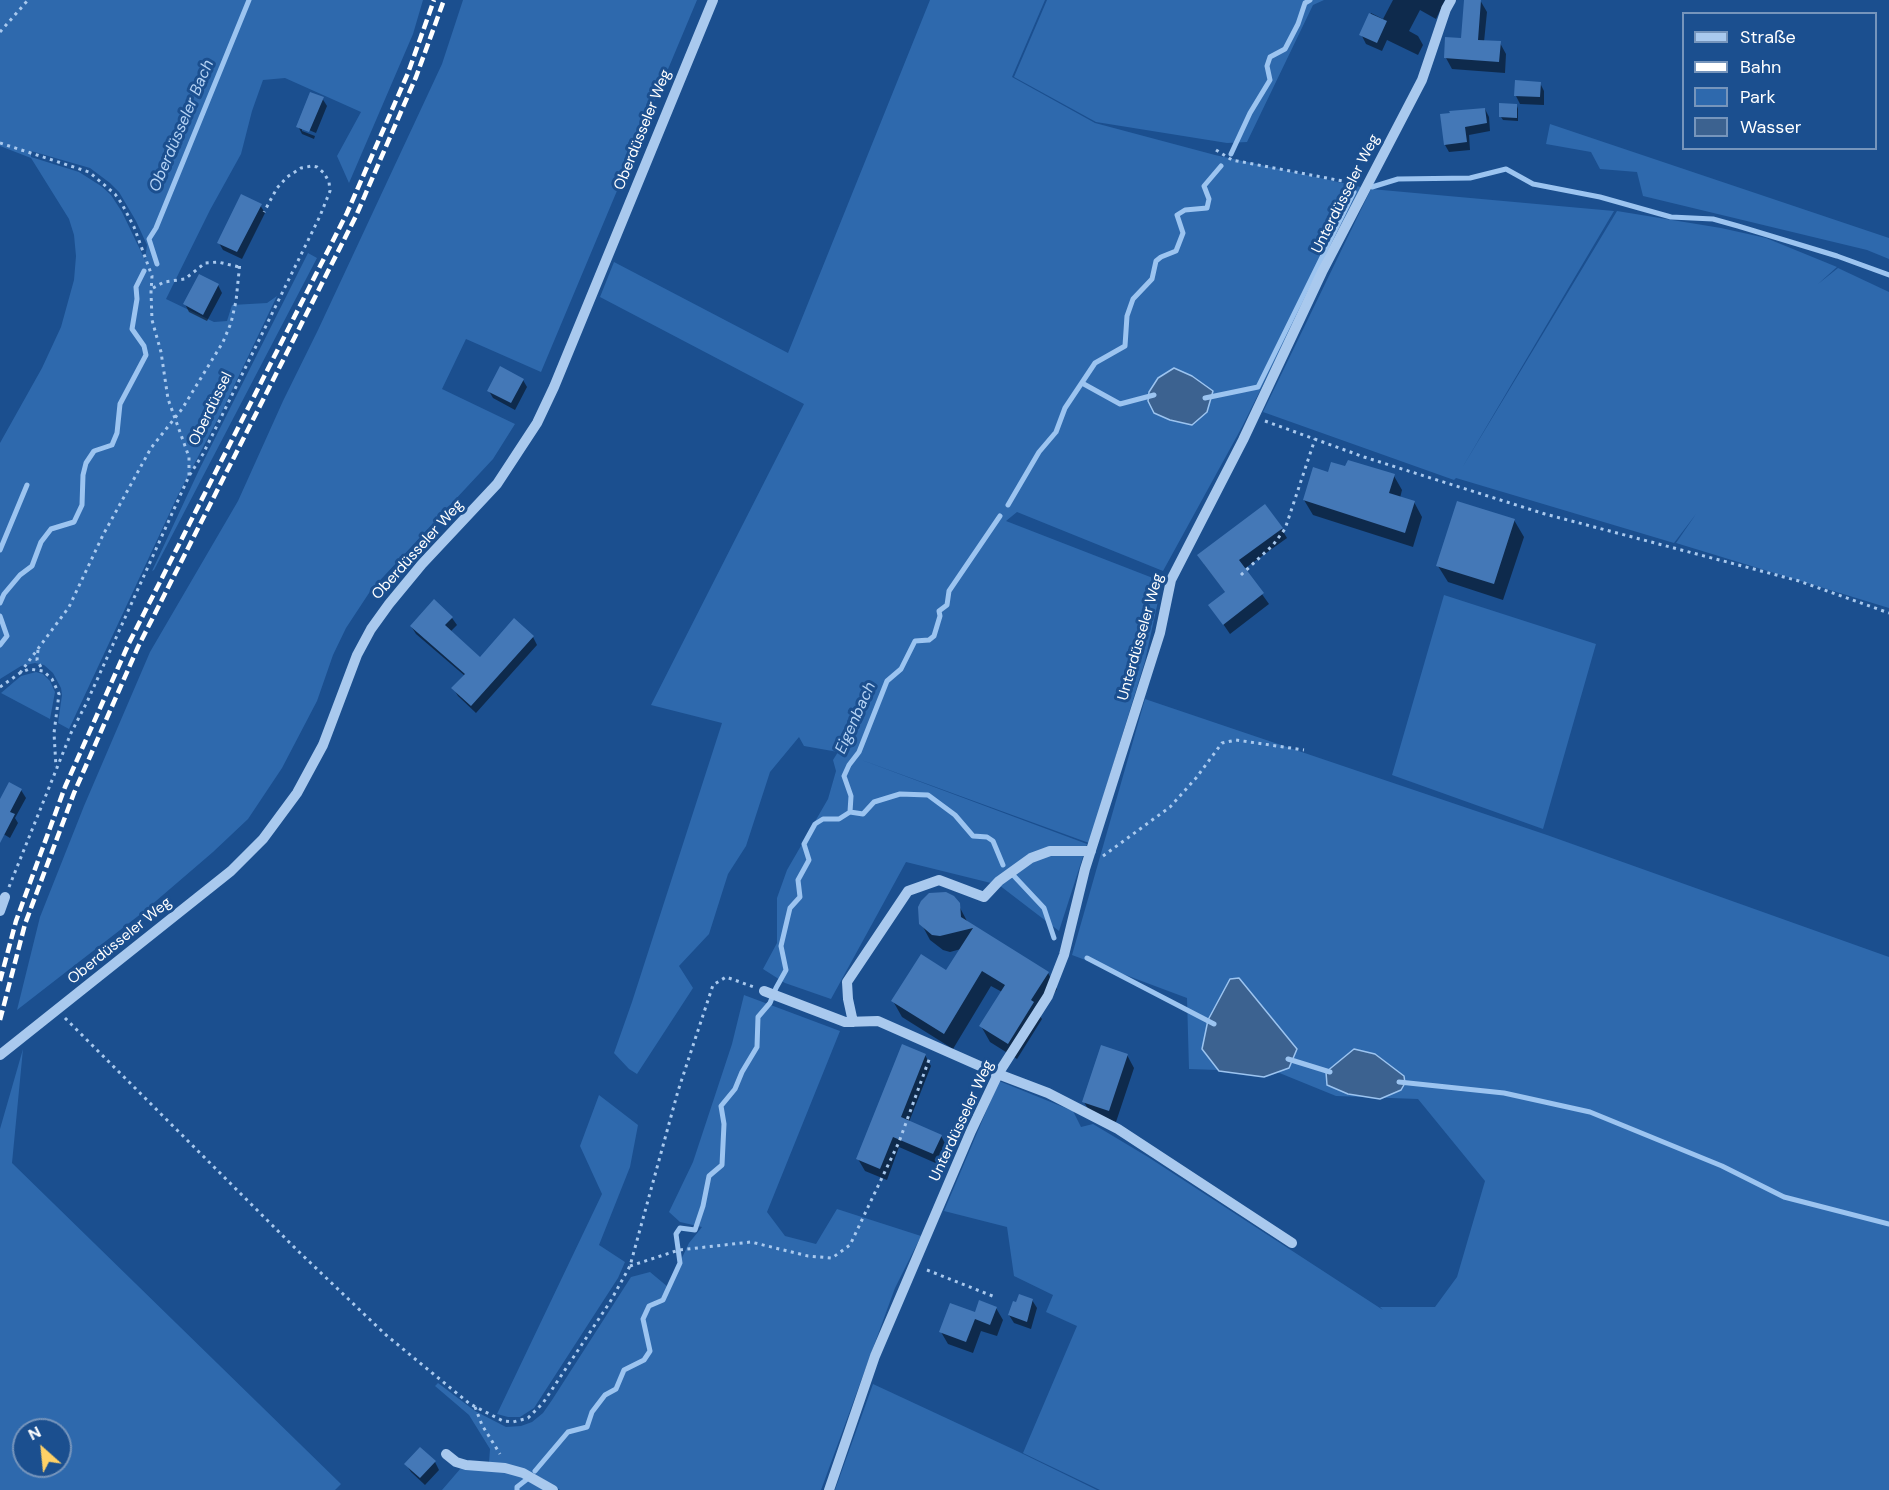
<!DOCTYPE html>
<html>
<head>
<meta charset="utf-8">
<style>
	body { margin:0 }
	#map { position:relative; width:1889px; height:1490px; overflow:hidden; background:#1b4f8f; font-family:"DM Sans",sans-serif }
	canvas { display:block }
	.legend { position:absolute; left:1682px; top:12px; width:195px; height:138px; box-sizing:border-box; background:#1b4f8f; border:2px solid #7695bc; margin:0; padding:8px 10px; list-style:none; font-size:18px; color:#fff }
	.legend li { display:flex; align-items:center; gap:12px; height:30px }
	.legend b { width:30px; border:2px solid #7695bc }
	.north { position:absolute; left:12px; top:1418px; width:60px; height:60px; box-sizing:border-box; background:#1b4f8f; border:2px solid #7695bc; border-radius:50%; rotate:333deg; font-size:16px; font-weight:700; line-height:24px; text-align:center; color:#fff }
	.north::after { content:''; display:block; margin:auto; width:21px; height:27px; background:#ffd166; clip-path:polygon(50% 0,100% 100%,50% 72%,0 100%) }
</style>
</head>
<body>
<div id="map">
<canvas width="1889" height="1490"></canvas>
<ul class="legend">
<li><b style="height:8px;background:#a9c9ee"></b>Straße</li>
<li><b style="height:8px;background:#fff"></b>Bahn</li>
<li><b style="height:16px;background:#2e69ad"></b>Park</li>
<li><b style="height:16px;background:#3c6290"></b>Wasser</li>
</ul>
<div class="north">N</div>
</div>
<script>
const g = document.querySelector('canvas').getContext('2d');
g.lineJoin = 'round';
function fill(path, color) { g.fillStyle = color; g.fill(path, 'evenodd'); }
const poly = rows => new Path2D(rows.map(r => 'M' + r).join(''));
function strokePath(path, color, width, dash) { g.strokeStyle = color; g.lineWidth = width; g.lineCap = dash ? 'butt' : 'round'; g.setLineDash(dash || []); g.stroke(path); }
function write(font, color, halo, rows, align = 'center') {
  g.font = font + ' "DM Sans",sans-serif'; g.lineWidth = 6; g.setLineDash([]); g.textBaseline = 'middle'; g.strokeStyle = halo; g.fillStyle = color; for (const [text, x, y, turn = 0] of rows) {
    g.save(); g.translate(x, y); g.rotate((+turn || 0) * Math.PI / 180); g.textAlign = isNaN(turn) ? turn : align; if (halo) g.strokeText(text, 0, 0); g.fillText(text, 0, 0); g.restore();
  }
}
const green = poly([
	[0,0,423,0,413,34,349,183,337,156,361,112,285,78,263,80,252,111,241,154,210,210,166,299,214,322,227,321,232,305,267,303,277,296,223,409,178,495,69,729,58,723,62,695,61,688,53,673,44,665,35,663,21,666,0,679,0,443,42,368,61,327,74,280,76,256,74,235,69,219,31,158,0,146],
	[31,151,90,168,110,183,119,192,136,221,147,245,145,260,122,212,111,195,101,186,79,172,31,157],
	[463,0,697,0,541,372,466,339,442,389,515,424,493,459,371,590,346,628,333,655,317,701,282,768,248,819,213,852,142,913,17,1010,40,917,84,806,150,652,238,501,283,401,318,330,442,64],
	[930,0,1045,0,1012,77,1095,123,1215,155,1361,187,1242,427,1163,571,1017,512,1006,521,1158,580,1160,592,1145,661,1089,843,859,759,1087,844,1059,931,999,885,906,862,831,999,785,983,763,969,777,943,777,898,787,870,828,799,836,771,833,760,838,752,804,746,799,737,770,772,746,846,728,874,709,934,679,966,693,988,637,1074,629,1069,614,1053,632,1002,722,723,651,705,804,404,600,297,614,262,788,353],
	[1047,0,1324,0,1313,5,1247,142,1227,143,1096,122,1014,77],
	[1550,124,1889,238,1889,259,1867,250,1643,196,1637,172,1600,169,1591,152,1546,144],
	[1371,189,1614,211,1462,468,1617,211,1721,228,1766,238,1837,267,1818,284,1838,268,1889,292,1889,608,1676,543,1696,514,1674,543,1456,478,1454,480,1263,412],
	[308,253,317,258,154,570,152,571,199,470],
	[1444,595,1596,644,1543,829,1392,775],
	[36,672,43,674,50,681,55,692,50,719,1,693,21,676],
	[1145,699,1547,835,1889,957,1889,1490,1100,1490,1023,1453,1077,1326,1046,1312,1053,1295,1014,1276,1007,1227,944,1211,999,1081,1073,1111,1081,1127,1093,1124,1148,1157,1383,1310,1380,1307,1435,1307,1457,1277,1485,1181,1418,1099,1336,1096,1277,1072,1189,1069,1187,998,1072,955],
	[744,995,840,1031,767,1212,785,1236,816,1244,837,1209,921,1236,895,1288,821,1490,560,1490,541,1478,489,1463,490,1449,469,1415,435,1386,438,1383,475,1411,506,1427,521,1426,532,1422,543,1413,552,1400,631,1277,650,1272,668,1287,689,1243,702,1227,680,1222,669,1212,693,1162,732,1044],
	[23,1049,12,1163,341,1484,335,1490,0,1490,0,1129],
	[24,1430,60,1430,60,1466,24,1466],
	[599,1095,638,1125,630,1167,599,1245,625,1262,618,1278,534,1408,520,1417,508,1417,497,1414,602,1194,580,1146],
	[873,1384,1017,1451,1097,1490,835,1490],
	[461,1468,516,1473,547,1490,442,1490]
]);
const water = poly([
	[1174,368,1192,376,1213,391,1207,412,1192,425,1170,420,1154,413,1148,401,1149,392,1158,378,1174,368],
	[1239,978,1297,1049,1289,1068,1264,1077,1219,1071,1202,1049,1208,1020,1230,979,1239,978],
	[1354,1049,1375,1054,1404,1076,1405,1083,1401,1090,1380,1099,1348,1094,1327,1085,1326,1072,1354,1049]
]);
const shadow = poly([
	[1393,0,1445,0,1436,19,1420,10,1409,31,1418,36,1423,45,1418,55,1387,40,1382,51,1366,44,1361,34,1371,13,1383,19],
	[1465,0,1480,0,1487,12,1484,42,1500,43,1506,54,1505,73,1452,69,1446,58,1462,40],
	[1540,83,1544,91,1544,105,1520,104,1516,96],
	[322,98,327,106,316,133,302,127,302,131,315,136,314,139,302,134,298,126],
	[1517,106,1518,109,1518,121,1503,120,1501,117],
	[1485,109,1489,117,1490,131,1469,135,1470,150,1449,152,1445,145],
	[260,205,265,213,242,259,223,250,219,243],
	[218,285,222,293,207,321,189,312,185,304],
	[523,380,527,387,515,410,493,398,489,391],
	[1394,476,1402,490,1400,498,1414,502,1422,517,1413,547,1313,515,1304,500],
	[1514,520,1524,537,1503,600,1448,582,1438,566],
	[1281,528,1287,538,1244,569,1269,604,1230,634,1210,605,1226,593,1204,564],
	[452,618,457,625,450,632,480,659,533,637,537,645,476,713,458,696,453,688,465,676,416,634,411,626],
	[21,790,26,798,15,818,18,823,10,838,0,832,0,802],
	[958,904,968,923,1048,973,1057,989,1040,1016,1042,1019,1017,1059,990,1042,981,1026,1002,992,991,986,953,1049,902,1017,893,1001,947,972,961,949,950,952,943,950,930,940,921,923],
	[925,1055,931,1066,909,1122,941,1136,947,1147,940,1165,899,1147,887,1180,865,1171,858,1159],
	[1127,1055,1134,1068,1116,1122,1091,1114,1084,1102],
	[1032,1300,1037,1308,1031,1329,1014,1323,1009,1315,1017,1304],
	[996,1308,1003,1320,997,1336,981,1331,973,1353,948,1344,941,1332,975,1314],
	[435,1462,439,1470,425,1485,411,1472,406,1464]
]);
const stream = poly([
	[1231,154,1250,113,1270,80,1267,66,1270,57,1285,49,1298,24,1305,3,1310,0],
	[1372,187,1398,179,1470,178,1506,169,1533,184,1600,197,1671,217,1713,219,1738,226,1837,256,1889,275],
	[157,264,149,239,156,228,249,0],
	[1082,383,1120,404,1154,395],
	[1205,398,1258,387,1354,192],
	[1008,505,1039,452,1056,432,1065,408,1095,363,1125,346,1127,316,1133,299,1152,279,1156,261,1161,257,1176,251,1183,233,1177,215,1185,210,1207,208,1209,199,1204,186,1221,166],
	[0,550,27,485],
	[0,603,4,594,20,575,32,566,41,542,51,529,74,522,82,505,83,475,86,463,94,451,112,445,117,433,120,404,146,355,144,346,132,329,137,299,136,287,144,271],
	[0,616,7,636,0,645],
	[850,812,863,814,874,802,900,794,928,795,955,815,973,836,987,837,993,841,1003,865],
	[1014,876,1044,908,1054,938],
	[1087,958,1214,1024],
	[1288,1059,1330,1072],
	[1399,1082,1504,1093,1590,1112,1722,1166,1784,1197,1889,1224],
	[535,1471,568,1432,587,1427,592,1412,605,1395,616,1389,624,1370,644,1360,650,1351,643,1319,649,1306,663,1300,680,1263,676,1234,680,1228,695,1230,703,1206,709,1176,722,1165,724,1124,721,1106,735,1089,742,1072,757,1047,758,1017,770,1003,776,988,786,970,781,946,790,908,800,897,798,880,809,860,804,844,815,824,823,819,839,819,850,812,851,796,844,776,849,765,859,752,887,681,901,669,915,641,929,640,934,636,940,616,939,611,947,605,949,591,1000,516],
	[517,1490,517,1487,526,1480]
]);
const building = poly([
	[1464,0,1481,0,1478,40,1501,41,1499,62,1444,58,1445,37,1461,38],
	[1369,13,1387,21,1377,43,1359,35],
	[1515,80,1541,82,1540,97,1514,96],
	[310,92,324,97,309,132,296,127],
	[1499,103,1517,104,1517,118,1499,117],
	[1485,108,1487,123,1465,127,1467,142,1444,145,1440,114,1450,113,1449,111],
	[241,194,262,204,237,252,217,243],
	[199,274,219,284,203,315,183,304],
	[500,366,524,379,511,403,487,391],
	[1348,460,1395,474,1389,493,1415,501,1405,533,1303,500,1313,467,1328,472,1331,462,1345,466],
	[1457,501,1515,519,1494,584,1436,566],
	[1265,504,1283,528,1239,560,1264,593,1223,625,1208,605,1225,592,1197,555],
	[434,599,453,617,445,625,480,657,514,618,534,636,471,706,451,688,465,674,410,626],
	[9,782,22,789,10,812,15,814,0,843,0,799],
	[946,892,954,896,960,903,961,917,1049,972,1031,1000,1034,1002,1008,1044,979,1026,1005,985,982,971,944,1034,891,1001,921,954,946,970,973,928,940,936,932,935,919,924,918,907,921,901,929,893],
	[902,1044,926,1054,901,1117,942,1135,933,1154,893,1137,880,1169,856,1159],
	[1101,1045,1128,1054,1109,1111,1082,1102],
	[1019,1294,1033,1299,1027,1322,1008,1315,1013,1301,1016,1302],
	[979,1300,997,1307,990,1325,975,1319,966,1342,939,1332,950,1303,975,1312],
	[420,1447,436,1461,420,1478,404,1464]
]);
const path = poly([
	[0,32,28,0],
	[0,143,89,172,115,194,122,204,134,227,152,276,151,292,152,320,161,352,168,399,189,457,189,476],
	[1216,150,1232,160,1353,183],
	[153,288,164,282,185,279,205,263,218,262,239,267],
	[1265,421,1364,457,1545,514,1799,581,1889,613],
	[1241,575,1273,545,1285,529,1315,439],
	[38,650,37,660,42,669],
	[20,673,69,607,103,535,151,448,182,409,223,342,231,323,236,301,240,262],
	[0,687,20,673,29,669,43,671,52,679,59,694,54,733,56,767],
	[1103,856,1170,807,1196,778,1222,743,1236,740,1304,750],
	[9,887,71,733,87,702,189,476,203,454,320,216,330,191,329,182,324,173,317,167,312,166,301,168,287,177,277,188,264,212],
	[65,1018,297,1250,386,1335,470,1404,503,1421,513,1422,528,1418,543,1403,610,1302,630,1266,678,1091,713,985,726,977,754,987],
	[630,1266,679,1250,751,1242,808,1256,832,1258,850,1245,899,1142,930,1057],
	[927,1270,995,1297],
	[475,1407,482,1425,500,1454]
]);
const minor = poly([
	[0,911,5,897],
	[764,991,845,1022,878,1021,998,1074,1048,1093,1118,1129,1292,1243],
	[853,1022,848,999,847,982,908,891,939,880,984,897,999,881,1031,858,1050,851,1091,851],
	[0,1055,231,871,263,839,297,793,323,745,357,655,371,629,389,604,422,564,497,484,537,423,554,387,713,0],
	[446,1454,456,1462,466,1465,505,1468,523,1473,553,1490],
	[829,1490,875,1356,971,1131,998,1074,1048,996,1064,955,1085,869,1160,633,1171,580,1243,440,1322,272,1422,80,1446,9,1451,0]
]);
const rail = poly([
	[0,981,16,921,65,787,129,643,347,213,408,73,434,0],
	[0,1020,25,924,74,793,138,647,356,216,416,77,444,0]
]);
const streetNames = [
	["Oberdüsseler Weg",643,130,-68],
	["Unterdüsseler Weg",1346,194,-63],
	["Oberdüssel",211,409,-64],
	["Oberdüsseler Weg",418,550,-48],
	["Unterdüsseler Weg",1141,637,-74],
	["Oberdüsseler Weg",120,941,-39],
	["Unterdüsseler Weg",962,1121,-65]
];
const waterNames = [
	["Oberdüsseler Bach",182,126,-67],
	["Eigenbach",856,718,-66]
];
fill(green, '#2e69ad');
fill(water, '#3c6290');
strokePath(water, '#9cc4f0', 1.5);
fill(shadow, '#0007');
strokePath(stream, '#9cc4f0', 5);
fill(building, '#4478b7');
strokePath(path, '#a9c9ee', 3, [3, 4.5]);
strokePath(minor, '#a9c9ee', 10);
strokePath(rail, '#fff', 4.5, [10, 4.5]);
write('15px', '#fff', '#1b4f8f', streetNames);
write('italic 16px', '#b5d3f5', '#1b4f8f', waterNames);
</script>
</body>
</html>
